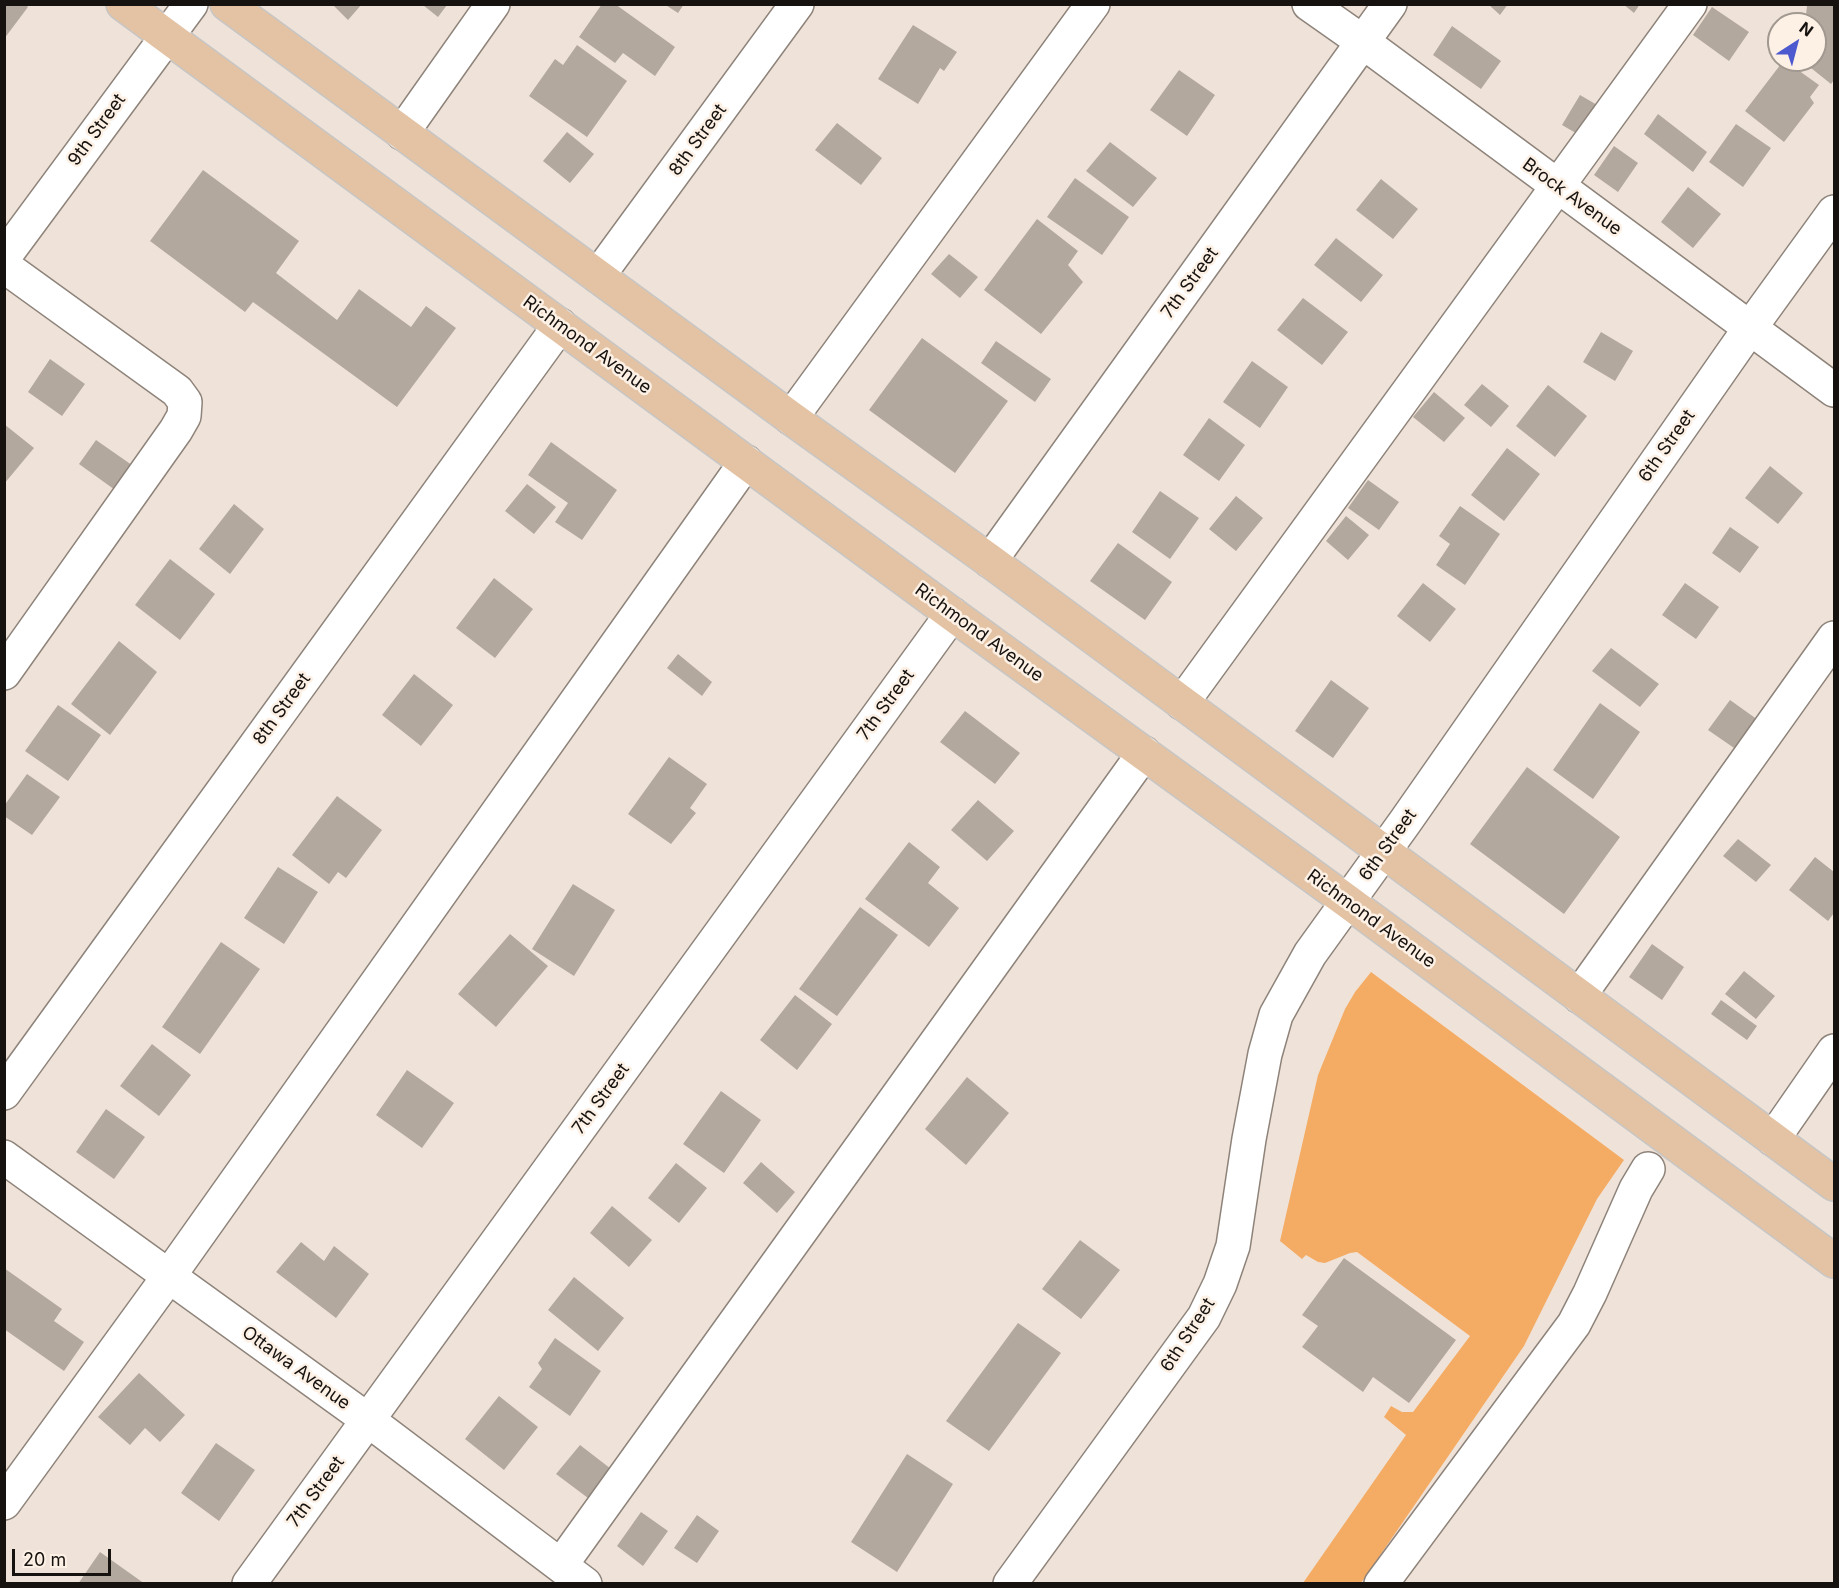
<!DOCTYPE html>
<html>
<head>
<meta charset="utf-8">
<style>
	body { margin:0 }
	#map { position:relative; width:1839px; height:1588px; overflow:hidden; background:#efe3d9; font-family:Inter,sans-serif }
	canvas { display:block }
	.frame { position:absolute; inset:0; border:6px solid #16120f; pointer-events:none }
	.north { position:absolute; left:1767px; top:12px; width:60px; height:60px; box-sizing:border-box; background:#fdf1e6; border:2px solid #a19890; border-radius:50%; rotate:36deg; font-size:16px; font-weight:700; line-height:24px; text-align:center; color:#16120f }
	.north::after { content:''; display:block; margin:auto; width:21px; height:27px; background:#4c59cf; clip-path:polygon(50% 0,100% 100%,50% 72%,0 100%) }
	.scale { position:absolute; left:12px; top:1549px; width:99px; height:27px; box-sizing:border-box; border:3px solid #16120f; border-top:0; padding-left:8px; font-size:18px; line-height:21px; white-space:nowrap; color:#16120f; -webkit-text-stroke:4px #fdf1e6; paint-order:stroke }
</style>
</head>
<body>
<div id="map">
<canvas width="1839" height="1588"></canvas>
<div class="frame"></div>
<div class="north">N</div>
<div class="scale">20 m</div>
</div>
<script>
const g = document.querySelector('canvas').getContext('2d');
g.lineJoin = 'round';
function fill(path, color) { g.fillStyle = color; g.fill(path, 'evenodd'); }
const poly = rows => new Path2D(rows.map(r => 'M' + r).join(''));
function strokePath(path, color, width, dash) { g.strokeStyle = color; g.lineWidth = width; g.lineCap = dash ? 'butt' : 'round'; g.setLineDash(dash || []); g.stroke(path); }
function write(font, color, halo, rows, align = 'center') {
  g.font = font + ' Inter,sans-serif'; g.lineWidth = 5; g.setLineDash([]); g.textBaseline = 'middle'; g.strokeStyle = halo; g.fillStyle = color; for (const [text, x, y, turn = 0] of rows) {
    g.save(); g.translate(x, y); g.rotate((+turn || 0) * Math.PI / 180); g.textAlign = isNaN(turn) ? turn : align; if (halo) g.strokeText(text, 0, 0); g.fillText(text, 0, 0); g.restore();
  }
}
const green = poly([
	[1371,972,1624,1160,1597,1199,1524,1346,1361,1583,1303,1583,1406,1435,1384,1417,1391,1406,1402,1412,1413,1412,1470,1336,1357,1252,1350,1253,1325,1263,1318,1262,1306,1255,1302,1259,1280,1241,1318,1075,1345,1009,1355,992]
]);
const building = poly([
	[4,4,25,4,28,7,4,39],
	[332,4,362,4,348,20],
	[602,4,615,4,675,47,655,76,623,53,615,63,579,37],
	[664,4,684,4,678,13],
	[1488,4,1508,4,1500,15],
	[1623,4,1640,4,1634,13],
	[1809,4,1834,4,1834,80,1831,84,1801,60,1815,60,1815,24,1805,24,1807,6],
	[423,5,447,5,438,17],
	[1712,7,1749,32,1729,61,1693,35],
	[913,25,957,52,944,71,940,68,918,104,878,79],
	[1452,26,1501,61,1481,89,1433,55],
	[577,45,627,81,587,137,529,96,555,59,563,65],
	[1784,60,1819,85,1810,97,1814,103,1784,142,1745,111],
	[1179,70,1215,95,1187,136,1150,110],
	[1580,95,1604,109,1586,139,1562,125],
	[1658,114,1707,152,1693,172,1644,134],
	[837,123,882,158,861,185,815,150],
	[1736,124,1771,148,1743,187,1709,162],
	[567,132,594,154,570,183,543,161],
	[1110,142,1157,178,1133,207,1086,171],
	[1614,146,1638,163,1618,192,1594,175],
	[203,170,299,241,276,273,337,320,359,289,411,327,426,306,456,328,397,407,253,302,245,312,150,241],
	[1075,178,1129,217,1102,255,1047,217],
	[1381,179,1418,209,1393,239,1356,210],
	[1688,187,1721,214,1693,248,1661,222],
	[1037,219,1078,251,1068,265,1083,282,1041,334,984,290],
	[1336,238,1383,275,1361,302,1314,265],
	[949,254,978,277,960,298,931,274],
	[1303,298,1348,332,1322,365,1277,330],
	[1601,332,1633,351,1615,381,1583,362],
	[922,338,1008,401,955,473,869,410],
	[996,341,1051,379,1035,402,981,363],
	[50,359,85,384,62,416,28,392],
	[1252,361,1288,387,1260,428,1223,402],
	[1482,384,1509,406,1491,427,1464,405],
	[1548,385,1587,416,1555,457,1516,426],
	[1434,392,1465,418,1444,442,1413,417],
	[1209,418,1245,445,1219,481,1183,455],
	[4,424,34,448,4,484],
	[96,440,139,470,122,495,79,464],
	[551,442,617,490,582,540,555,522,568,503,528,475],
	[1507,448,1540,474,1504,521,1471,495],
	[1770,466,1803,493,1778,524,1745,498],
	[1368,480,1399,502,1379,530,1348,508],
	[527,484,556,507,534,534,505,511],
	[1160,491,1199,518,1170,559,1132,532],
	[1236,496,1263,518,1236,551,1209,529],
	[234,504,264,529,230,574,199,549],
	[1460,506,1500,534,1465,585,1436,565,1450,544,1439,536],
	[1346,516,1369,535,1348,560,1326,541],
	[1730,527,1759,547,1740,573,1712,553],
	[1118,543,1172,582,1145,620,1090,581],
	[170,559,215,594,180,640,135,605],
	[494,578,533,609,495,658,456,628],
	[1423,583,1456,609,1430,642,1397,616],
	[1685,583,1719,607,1696,639,1662,615],
	[119,641,157,672,110,735,71,704],
	[1611,648,1659,684,1640,707,1592,671],
	[678,654,712,682,702,696,667,668],
	[414,674,453,705,421,746,382,715],
	[1331,680,1369,708,1333,758,1295,731],
	[1730,700,1758,720,1737,750,1708,730],
	[1600,703,1640,732,1593,799,1553,770],
	[58,705,101,735,68,781,25,751],
	[965,711,1020,753,995,784,940,742],
	[669,757,707,784,690,808,696,813,671,844,628,814],
	[1527,767,1620,837,1564,914,1470,844],
	[27,774,60,797,32,835,4,816,4,806],
	[337,796,382,830,346,878,338,872,329,884,292,855],
	[978,800,1014,831,987,861,951,830],
	[1738,839,1771,865,1756,882,1723,856],
	[909,842,940,867,928,883,959,908,929,947,865,899],
	[1815,857,1834,872,1834,913,1828,921,1789,890],
	[278,867,318,892,284,944,244,918],
	[573,884,615,910,574,976,532,949],
	[860,907,898,935,837,1016,799,989],
	[510,934,548,966,496,1027,458,994],
	[221,942,260,969,200,1054,162,1027],
	[1652,944,1684,967,1662,1000,1629,977],
	[1744,971,1775,996,1756,1019,1725,994],
	[795,995,832,1024,797,1070,760,1040],
	[1721,1000,1757,1026,1747,1040,1711,1014],
	[152,1044,191,1075,159,1116,120,1086],
	[407,1070,454,1103,422,1148,376,1115],
	[967,1077,1009,1113,966,1165,925,1129],
	[721,1091,761,1120,724,1173,683,1144],
	[106,1109,145,1137,114,1179,76,1152],
	[761,1162,795,1192,777,1213,743,1183],
	[676,1163,707,1188,679,1223,648,1198],
	[612,1206,652,1240,629,1267,590,1233],
	[1080,1240,1120,1270,1081,1319,1042,1289],
	[301,1242,324,1261,334,1246,369,1274,336,1318,276,1272],
	[1344,1258,1456,1340,1409,1403,1373,1377,1363,1392,1302,1347,1318,1326,1302,1315],
	[4,1268,62,1309,54,1321,84,1342,64,1371,4,1329],
	[574,1277,624,1318,598,1351,548,1310],
	[1018,1323,1061,1353,989,1451,946,1421],
	[555,1338,601,1371,570,1416,529,1387,542,1369,538,1363],
	[139,1373,185,1415,160,1442,145,1428,130,1445,98,1417],
	[499,1396,538,1427,504,1470,465,1439],
	[216,1443,255,1470,219,1521,181,1493],
	[580,1445,615,1472,592,1501,556,1474],
	[907,1454,953,1484,897,1572,851,1542],
	[641,1512,668,1531,643,1566,617,1546],
	[697,1515,719,1531,697,1563,674,1548],
	[100,1552,145,1584,78,1584]
]);
const minor = poly([
	[1309,4,1363,42,1834,390],
	[402,133,493,4],
	[4,257,191,4],
	[4,266,177,391,185,402,184,416,176,430,4,673],
	[598,276,797,4],
	[791,418,1093,4],
	[990,561,1390,4],
	[1182,703,1690,4],
	[1579,996,1834,638],
	[4,1093,560,325],
	[1773,1139,1834,1051],
	[4,1157,368,1420,585,1584],
	[4,1503,169,1276,746,462],
	[561,1565,1144,753],
	[249,1584,952,614],
	[1010,1584,1204,1317,1220,1284,1233,1246,1249,1139,1265,1054,1276,1015,1310,954,1405,822,1750,328,1834,212],
	[1381,1584,1574,1324,1590,1293,1636,1189,1648,1169]
]);
const major = poly([
	[123,4,952,614,1347,901,1834,1261],
	[227,4,791,418,990,561,1834,1184]
]);
const streetNames = [
	["9th Street",97,130,-54],
	["8th Street",698,140,-54],
	["Brock Avenue",1572,197,36],
	["7th Street",1190,283,-54],
	["Richmond Avenue",587,345,36],
	["6th Street",1667,446,-55],
	["Richmond Avenue",979,633,36],
	["7th Street",886,705,-54],
	["8th Street",282,709,-54],
	["6th Street",1388,845,-54],
	["Richmond Avenue",1371,919,36],
	["7th Street",601,1099,-54],
	["6th Street",1188,1335,-57],
	["Ottawa Avenue",296,1368,36],
	["7th Street",316,1492,-54]
];
fill(green, '#f4ac65');
fill(building, '#b3a89e');
strokePath(minor, '#8e837a', 36);
strokePath(major, '#c7c6c5', 36);
strokePath(minor, '#fff', 33);
strokePath(major, '#e3c3a4', 33);
write('18px', '#16120f', '#fdf1e6', streetNames);
</script>
</body>
</html>
